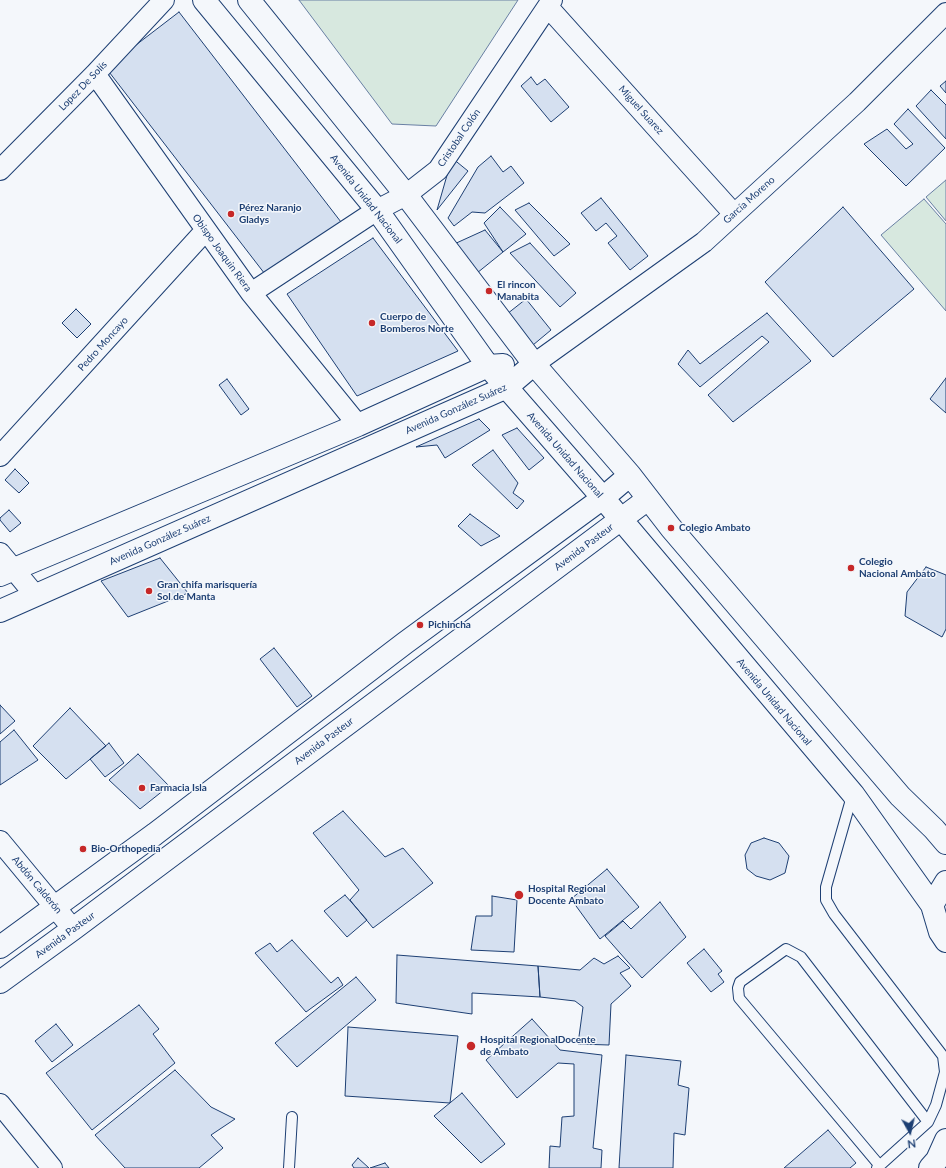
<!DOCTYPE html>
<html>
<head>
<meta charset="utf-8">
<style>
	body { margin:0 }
	#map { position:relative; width:946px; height:1168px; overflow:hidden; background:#f4f7fb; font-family:Lato,sans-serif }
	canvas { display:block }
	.north { position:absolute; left:890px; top:1112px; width:40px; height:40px; -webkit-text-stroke:3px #f4f7fb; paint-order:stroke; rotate:172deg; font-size:11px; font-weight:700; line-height:16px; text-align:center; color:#1d3f73 }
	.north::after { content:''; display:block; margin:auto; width:14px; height:18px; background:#1d3f73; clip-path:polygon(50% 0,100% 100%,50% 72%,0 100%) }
</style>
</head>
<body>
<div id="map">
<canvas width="946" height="1168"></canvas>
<div class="north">N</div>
</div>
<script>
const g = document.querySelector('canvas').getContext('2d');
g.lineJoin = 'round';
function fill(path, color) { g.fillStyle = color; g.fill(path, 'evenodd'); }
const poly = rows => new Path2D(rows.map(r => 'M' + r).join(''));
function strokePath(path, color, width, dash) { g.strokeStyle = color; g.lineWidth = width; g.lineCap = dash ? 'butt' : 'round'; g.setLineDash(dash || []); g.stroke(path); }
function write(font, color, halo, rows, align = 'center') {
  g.font = font + ' Lato,sans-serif'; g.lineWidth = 3; g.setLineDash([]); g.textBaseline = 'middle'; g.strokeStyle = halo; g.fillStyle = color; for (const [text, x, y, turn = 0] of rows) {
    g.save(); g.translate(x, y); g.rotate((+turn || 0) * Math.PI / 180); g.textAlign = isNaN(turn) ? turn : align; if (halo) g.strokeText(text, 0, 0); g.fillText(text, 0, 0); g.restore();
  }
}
const green = poly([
	[299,0,518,0,436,126,392,124,299,0],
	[946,180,946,221,926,197,946,180],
	[924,199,946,224,946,311,881,235,924,199]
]);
const building = poly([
	[179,12,341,222,268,278,106,68,179,12],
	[531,77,537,85,545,79,569,107,551,122,521,86,531,77],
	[946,81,946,93,940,86,946,81],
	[931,90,946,105,946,139,916,106,931,90],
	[908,109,945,148,906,186,864,144,887,129,906,149,913,144,894,124,908,109],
	[491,156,503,172,511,166,524,183,485,213,472,212,454,226,448,218,478,167,491,156],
	[452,158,468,171,437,210,452,158],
	[601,198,648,256,630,270,608,243,617,236,606,223,596,231,581,213,601,198],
	[529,203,570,244,554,256,515,210,529,203],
	[500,207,526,234,503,252,484,223,500,207],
	[843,207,914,289,833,357,765,282,843,207],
	[485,230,503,252,477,273,452,245,485,230],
	[373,238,458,351,357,396,287,294,373,238],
	[530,243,576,293,560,307,510,253,530,243],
	[526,299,551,330,533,345,507,314,526,299],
	[76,309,91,324,77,338,62,323,76,309],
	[767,313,811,361,733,422,708,395,769,342,762,336,700,387,678,364,688,350,700,364,767,313],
	[946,378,946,413,930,399,946,378],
	[227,379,249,409,241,415,219,385,227,379],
	[479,419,490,430,445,458,437,445,416,447,479,419],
	[517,428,544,458,529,470,502,435,517,428],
	[493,450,518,483,513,493,524,501,517,509,472,465,493,450],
	[15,469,29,483,19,493,5,480,15,469],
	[9,510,21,523,10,532,0,520,0,518,9,510],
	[470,514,500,536,481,546,458,526,470,514],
	[160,558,188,593,128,617,101,581,160,558],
	[926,567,946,575,946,629,942,637,905,616,907,592,926,567],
	[274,648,312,696,297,707,260,659,274,648],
	[0,705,15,721,0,734,0,705],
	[70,708,106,746,66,779,33,746,70,708],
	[14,730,38,760,0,785,0,742,14,730],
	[109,743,124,763,105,777,90,759,109,743],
	[138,754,169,786,140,809,109,780,138,754],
	[343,811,385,857,403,848,433,883,373,928,350,900,359,890,313,833,343,811],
	[764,838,779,843,789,856,785,873,770,880,756,876,747,869,745,855,751,843,764,838],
	[607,869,639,907,600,939,571,899,607,869],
	[345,895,367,920,347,937,324,911,345,895],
	[492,896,517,900,514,952,471,950,476,916,492,916,492,896],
	[660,902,686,937,642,978,605,936,623,921,631,929,660,902],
	[292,940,331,983,338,977,343,985,306,1012,255,953,270,943,277,952,292,940],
	[704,949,722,971,718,974,724,982,711,992,687,963,704,949],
	[397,955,538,966,540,997,472,993,472,1014,396,1003,397,955],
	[618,956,630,968,620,973,631,986,611,1004,609,1045,578,1044,583,1007,575,1001,540,997,538,966,580,970,594,958,604,964,618,956],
	[356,977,376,1000,297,1067,275,1043,356,977],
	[139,1005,159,1029,153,1034,175,1063,92,1130,46,1073,139,1005],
	[532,1019,560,1050,602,1055,593,1148,602,1150,601,1168,549,1168,550,1146,560,1147,562,1117,574,1116,574,1064,558,1063,517,1098,486,1060,532,1019],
	[56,1024,73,1045,52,1062,35,1041,56,1024],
	[348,1027,458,1036,450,1103,345,1096,348,1027],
	[626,1055,681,1061,678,1085,689,1088,685,1135,674,1133,673,1168,619,1168,626,1055],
	[175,1070,211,1107,235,1119,211,1135,223,1148,199,1168,125,1168,95,1135,175,1070],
	[462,1093,505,1144,481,1163,434,1116,462,1093],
	[828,1130,856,1163,850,1168,784,1168,828,1130],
	[358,1158,369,1168,354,1168,352,1165,358,1158],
	[385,1163,389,1168,370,1168,385,1163]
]);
const lane = poly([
	[852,796,826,887,826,900,834,914,943,1056,945,1072,936,1105,928,1122,877,1168],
	[880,1166,739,998,738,988,740,982,786,949,801,957,928,1122],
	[289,1168,292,1117]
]);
const street = poly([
	[548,7,734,214],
	[95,74,251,293,358,425],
	[0,170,95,74,164,0],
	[251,293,377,210,406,195,438,170,552,0],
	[534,364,704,242,857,102,946,13],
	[0,456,205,231],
	[0,553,35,595],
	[0,841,73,929],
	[0,1104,52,1168]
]);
const secondary = poly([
	[204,0,377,210,488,366,603,498,853,794,932,905,940,932,946,941],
	[249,0,406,195,534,364,630,475,671,528,900,796,934,829,946,843],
	[0,575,358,425,488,366,503,365],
	[0,611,507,387,534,364],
	[932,905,946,882],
	[0,947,155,834,405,643,603,498,630,475],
	[0,982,73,929,648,499],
	[930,1168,937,1160,946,1140]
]);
const markers = [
	[231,214,4,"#c62828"],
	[489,291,4,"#c62828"],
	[372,323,4,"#c62828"],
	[671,528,4,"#c62828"],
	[851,568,4,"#c62828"],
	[149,591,4,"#c62828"],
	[420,625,4,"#c62828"],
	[142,788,4,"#c62828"],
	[83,849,4,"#c62828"],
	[519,895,5,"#c62828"],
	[471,1046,5,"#c62828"]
];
const streetNames = [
	["Lopez De Solís",83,86,-46],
	["Miguel Suarez",641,110,48],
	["Cristobal Colón",459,138,-56],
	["Avenida Unidad Nacional",366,199,52],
	["García Moreno",749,200,-42],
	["Obispo Joaquin Riera",222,253,54],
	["Pedro Moncayo",103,344,-48],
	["Avenida González Suárez",456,409,-24],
	["Avenida Unidad Nacional",565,455,49],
	["Avenida González Suárez",160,540,-24],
	["Avenida Pasteur",584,547,-37],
	["Avenida Unidad Nacional",774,702,50],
	["Avenida Pasteur",324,741,-37],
	["Abdón Calderón",37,885,50],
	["Avenida Pasteur",65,935,-36]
];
const poiNames = [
	["Pérez Naranjo",239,208],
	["Gladys",239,220],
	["El rincon",497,285],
	["Manabita",497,297],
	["Cuerpo de",380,317],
	["Bomberos Norte",380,329],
	["Colegio Ambato",679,528],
	["Colegio",859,562],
	["Nacional Ambato",859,574],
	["Gran chifa marisquería",157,585],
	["Sol de Manta",157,597],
	["Pichincha",428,625],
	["Farmacia Isla",150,788],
	["Bio-Orthopedia",91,849],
	["Hospital Regional",528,889],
	["Docente Ambato",528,901],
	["Hospital RegionalDocente",480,1040],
	["de Ambato",480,1052]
];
fill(green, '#d7e8df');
strokePath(green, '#687fa3', 1);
fill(building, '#d5e0f0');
strokePath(building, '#1d3f73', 1);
strokePath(lane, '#1d3f73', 12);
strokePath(street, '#1d3f73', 22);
strokePath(secondary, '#1d3f73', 24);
strokePath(lane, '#f4f7fb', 10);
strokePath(street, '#f4f7fb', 20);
strokePath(secondary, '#f4f7fb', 22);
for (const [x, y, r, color] of markers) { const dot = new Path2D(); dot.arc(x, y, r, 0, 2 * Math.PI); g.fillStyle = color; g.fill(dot); strokePath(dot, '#f4f7fb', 1.5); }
write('10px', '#1d3f73', '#f4f7fb', streetNames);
write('bold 10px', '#1d3f73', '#f4f7fb', poiNames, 'left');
</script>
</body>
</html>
